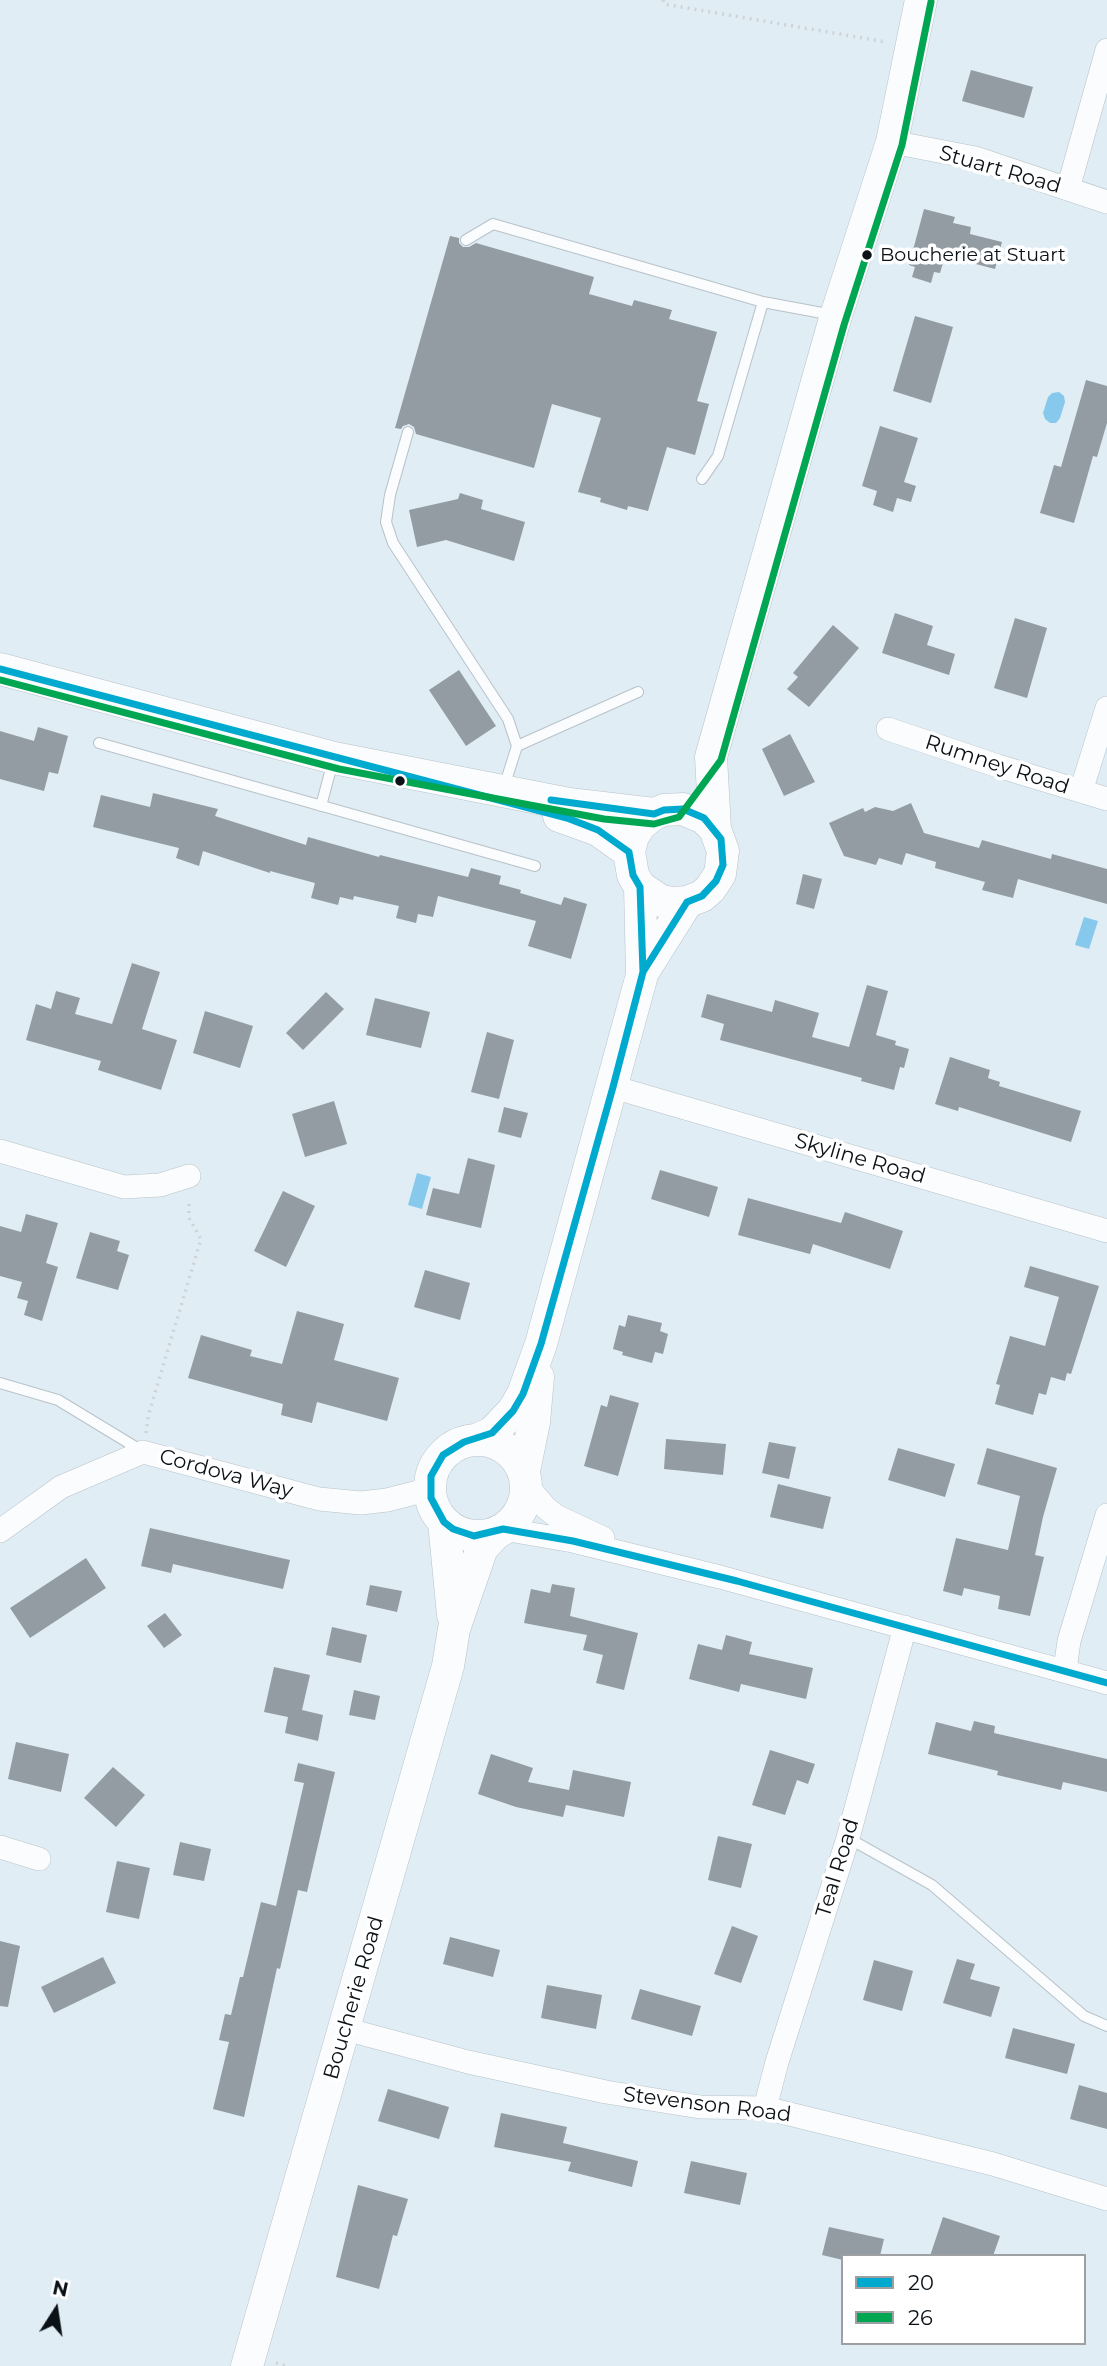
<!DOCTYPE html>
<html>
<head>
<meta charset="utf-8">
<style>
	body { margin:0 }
	#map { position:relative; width:1107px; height:2366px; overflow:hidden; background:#e0edf5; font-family:Montserrat,sans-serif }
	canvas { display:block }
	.legend { position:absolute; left:841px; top:2254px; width:245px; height:91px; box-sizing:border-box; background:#fff; border:2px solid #9da0a2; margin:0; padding:9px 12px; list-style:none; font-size:21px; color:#0a1217 }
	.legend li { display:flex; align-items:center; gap:14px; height:35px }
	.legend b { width:35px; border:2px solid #9da0a2 }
	.north { position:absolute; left:21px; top:2275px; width:70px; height:70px; -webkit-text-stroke:5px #fff; paint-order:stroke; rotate:12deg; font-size:19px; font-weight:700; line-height:28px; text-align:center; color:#0a1217 }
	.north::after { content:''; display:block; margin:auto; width:24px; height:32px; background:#0a1217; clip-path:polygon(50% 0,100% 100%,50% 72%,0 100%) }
</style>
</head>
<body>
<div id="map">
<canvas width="1107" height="2366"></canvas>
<ul class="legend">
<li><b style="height:9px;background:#00a9ce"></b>20</li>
<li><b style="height:9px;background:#00a651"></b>26</li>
</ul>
<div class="north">N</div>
</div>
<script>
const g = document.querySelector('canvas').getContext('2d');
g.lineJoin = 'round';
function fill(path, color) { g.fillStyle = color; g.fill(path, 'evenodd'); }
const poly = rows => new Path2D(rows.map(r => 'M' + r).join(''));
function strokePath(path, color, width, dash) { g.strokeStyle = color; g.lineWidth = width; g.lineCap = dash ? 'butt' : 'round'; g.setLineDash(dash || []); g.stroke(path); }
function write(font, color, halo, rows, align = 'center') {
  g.font = font + ' Montserrat,sans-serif'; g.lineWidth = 7; g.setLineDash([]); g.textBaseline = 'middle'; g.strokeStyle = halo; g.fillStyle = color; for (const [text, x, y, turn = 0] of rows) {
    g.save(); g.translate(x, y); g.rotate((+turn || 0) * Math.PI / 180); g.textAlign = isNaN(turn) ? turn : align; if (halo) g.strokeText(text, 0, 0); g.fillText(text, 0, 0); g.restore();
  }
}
const water = poly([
	[1059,392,1064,396,1065,402,1060,418,1056,423,1050,423,1045,419,1043,413,1048,397,1052,393],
	[1084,917,1098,921,1089,949,1075,945],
	[417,1173,431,1177,422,1209,408,1205]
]);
const building = poly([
	[971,70,1033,87,1024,118,962,101],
	[924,209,955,217,953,223,971,227,970,234,1002,242,995,269,945,256,940,273,934,272,931,283,912,277,915,267,909,265],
	[450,236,459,238,459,243,463,247,469,247,476,243,594,277,589,294,632,306,634,300,672,310,669,319,717,332,697,401,709,404,695,455,667,447,648,511,628,506,627,510,600,502,601,498,578,492,601,418,552,404,534,468,416,434,414,427,409,424,403,426,401,429,395,428],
	[915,316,953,327,931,403,893,391],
	[1086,380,1107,386,1107,423,1097,457,1093,456,1074,523,1040,513,1054,465,1061,467],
	[880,426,918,438,904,482,916,486,911,502,897,498,893,512,873,505,877,491,862,486],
	[460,493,483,500,481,509,525,522,514,561,446,540,417,547,409,510,458,499],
	[895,613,933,626,927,645,955,654,949,675,882,653],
	[1015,618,1047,628,1027,698,994,688],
	[833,625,859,648,809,707,787,689,798,677,793,673],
	[459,670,496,726,466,746,429,690],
	[38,727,68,736,58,774,49,772,44,791,0,779,0,731,34,741],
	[790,734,815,782,784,796,762,749],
	[153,793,218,809,215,816,306,845,308,837,379,857,380,855,468,877,471,868,501,876,499,884,521,890,520,893,561,905,564,897,587,904,571,959,528,946,536,921,438,896,433,917,418,914,416,923,396,918,399,906,354,896,353,900,340,897,338,905,311,898,315,883,270,871,270,873,203,851,199,866,176,858,179,848,93,827,101,795,150,807],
	[911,803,924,833,979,848,982,840,1051,859,1052,854,1107,869,1107,904,1018,879,1013,898,982,890,985,882,935,868,936,862,906,853,902,865,879,858,876,865,844,856,829,823,863,808,865,812,875,807,893,811],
	[803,874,822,879,814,909,796,904],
	[132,963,160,972,142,1029,177,1040,161,1090,98,1070,101,1061,26,1040,36,1004,51,1009,56,991,80,998,75,1014,112,1024],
	[867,985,888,991,876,1035,896,1041,895,1045,909,1049,904,1068,900,1067,894,1090,861,1081,862,1078,720,1040,724,1024,701,1017,707,994,772,1012,775,1000,819,1013,812,1037,849,1047],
	[326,992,344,1009,303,1050,286,1033],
	[375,998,430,1012,421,1048,366,1035],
	[205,1011,253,1026,240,1068,193,1053],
	[487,1032,514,1040,499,1099,471,1092],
	[950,1057,990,1070,988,1078,1000,1082,999,1086,1081,1111,1071,1142,959,1107,958,1111,935,1104],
	[334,1101,347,1144,305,1157,292,1114],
	[504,1107,528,1113,521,1138,498,1132],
	[468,1158,495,1165,481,1228,426,1215,433,1188,459,1194],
	[660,1170,718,1187,709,1217,651,1199],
	[283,1191,315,1206,286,1267,254,1251],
	[748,1198,841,1223,845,1212,903,1231,890,1269,813,1244,810,1254,738,1235],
	[26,1214,58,1223,46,1263,58,1267,42,1321,24,1315,28,1301,17,1298,22,1282,0,1276,0,1226,21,1232],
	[90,1232,120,1241,117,1251,129,1255,118,1290,76,1278],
	[1030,1266,1099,1286,1071,1374,1067,1373,1065,1381,1051,1377,1046,1395,1039,1393,1033,1415,995,1404,1000,1385,996,1384,1010,1336,1045,1346,1059,1297,1024,1287],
	[425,1270,470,1283,460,1320,414,1307],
	[297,1311,344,1324,334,1360,399,1378,387,1421,317,1402,312,1423,281,1415,283,1404,188,1378,201,1335,252,1350,250,1356,282,1364],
	[628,1315,662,1323,660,1331,668,1334,663,1354,655,1352,652,1363,622,1355,623,1352,613,1349,619,1325,625,1327],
	[610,1395,639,1403,618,1476,584,1466,601,1405,607,1407],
	[666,1439,726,1444,723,1475,664,1469],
	[769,1442,796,1447,789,1479,762,1473],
	[898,1448,955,1464,945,1497,888,1480],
	[987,1448,1057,1468,1043,1517,1035,1555,1044,1557,1030,1616,998,1609,1000,1596,964,1588,962,1596,943,1591,956,1538,1008,1550,1020,1496,977,1484],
	[778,1484,831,1497,823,1529,770,1517],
	[150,1528,290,1560,283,1589,173,1564,171,1573,141,1566],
	[86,1558,106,1588,30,1638,10,1608],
	[552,1584,575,1588,570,1616,638,1633,624,1690,596,1683,603,1655,583,1650,587,1635,524,1623,531,1589,550,1593],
	[370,1585,402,1591,397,1612,366,1605],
	[165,1613,182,1635,164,1648,147,1626],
	[332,1627,367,1635,361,1663,326,1655],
	[726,1635,752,1642,749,1654,813,1668,806,1699,741,1684,739,1692,689,1679,698,1644,722,1650],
	[274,1667,310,1675,302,1710,323,1715,318,1741,285,1733,288,1717,264,1712],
	[354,1690,380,1696,375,1720,349,1715],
	[974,1721,995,1726,994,1733,1107,1759,1107,1792,1063,1782,1061,1790,997,1775,998,1771,928,1754,936,1722,971,1731],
	[16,1742,69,1754,61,1792,8,1779],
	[770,1750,815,1764,808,1784,797,1780,785,1815,752,1805],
	[491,1754,533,1768,528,1782,569,1790,573,1770,631,1782,624,1817,566,1805,563,1817,516,1807,478,1794],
	[298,1763,335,1772,307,1892,298,1890,280,1969,277,1968,244,2117,213,2109,229,2042,219,2040,225,2014,231,2015,240,1977,243,1977,261,1902,276,1906,304,1783,294,1781],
	[113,1767,145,1795,116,1827,84,1798],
	[718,1836,752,1844,741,1888,708,1880],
	[180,1842,211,1849,204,1881,173,1875],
	[117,1861,150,1868,139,1919,106,1912],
	[732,1926,758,1936,741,1983,714,1974],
	[450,1937,500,1950,493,1977,443,1964],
	[0,1941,20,1946,8,2007,0,2006],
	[103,1957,116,1983,54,2013,41,1987],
	[957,1959,975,1964,970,1979,1000,1987,991,2017,943,2003],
	[874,1960,913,1971,902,2011,863,2000],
	[547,1985,602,1995,596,2029,541,2018],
	[640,1989,701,2006,692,2036,631,2019],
	[1013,2028,1075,2044,1067,2074,1005,2058],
	[1079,2085,1107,2093,1107,2129,1070,2119],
	[388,2089,449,2107,439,2139,378,2121],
	[501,2113,567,2127,563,2143,638,2161,632,2187,568,2171,571,2162,494,2147],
	[691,2161,747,2173,740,2205,684,2193],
	[358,2185,408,2199,397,2236,393,2235,379,2289,336,2277],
	[943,2217,1000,2236,993,2256,930,2256],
	[829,2227,884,2239,880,2256,843,2256,843,2260,822,2255]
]);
const path = poly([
	[663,0,664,4,886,42],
	[146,1433,149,1413,201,1239,189,1218,189,1199],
	[276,2363,286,2366]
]);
const lane = poly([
	[466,240,493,224,763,302],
	[408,432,390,495,386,522,393,543,508,719,517,746],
	[702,479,718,456,763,302,833,315],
	[99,743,535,866],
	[504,787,517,746,638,692],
	[321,806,333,761],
	[0,1383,58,1400,142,1451],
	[848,1838,932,1885,1084,2016,1107,2026]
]);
const street = poly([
	[892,142,975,158,1107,202],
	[1068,189,1107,50],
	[888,729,998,766,1107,799],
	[1081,791,1107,708],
	[613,1087,1107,1231],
	[0,1151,124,1187,160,1185,189,1176],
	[527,1486,546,1508,556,1516,603,1538],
	[503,1529,573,1541,720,1577,1107,1683],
	[0,1531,61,1487,143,1452,319,1499,361,1503,387,1500,430,1489],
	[1065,1670,1069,1641,1107,1515],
	[0,1847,39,1859],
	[345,2029,468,2062,606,2092,700,2107,765,2108,993,2164,1107,2199],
	[765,2108,777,2062,848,1838,905,1627]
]);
const secondary = poly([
	[0,669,334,758,569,804,654,814],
	[559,816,598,830,629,852],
	[715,829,704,818,683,809,664,810,654,814,641,824,633,836,629,852,633,875,640,887,661,901,674,903,687,902,702,896,710,889,720,874,723,851,715,829,711,757,834,322,892,142,921,0],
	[643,972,687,902],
	[476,1440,492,1433,513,1411,523,1394,541,1344,642,975,640,887],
	'430 1488a48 48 0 1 1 96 0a48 48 0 1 1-96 0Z',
	[524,1471,534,1422,538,1377],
	[444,1522,453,1615],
	[247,2366,448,1666,454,1629,482,1548,496,1533]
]);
const bus1 = poly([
	[0,669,567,818,598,830,629,852,633,875,640,887,643,972,613,1087,541,1344,523,1394,513,1411,492,1433,464,1442,443,1455,431,1476,431,1498,444,1522,453,1529,474,1536,503,1529,573,1541,737,1581,1107,1683],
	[551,800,654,814,664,810,683,809,704,818,721,839,723,865,716,881,702,896,687,902,643,972,637,995]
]);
const bus2 = poly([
	[0,680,339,769,604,819,654,824,679,817,721,760,844,325,902,145,931,2]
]);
const markers = [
	[867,255,6,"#0a1217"],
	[400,781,6,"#0a1217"]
];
const busNames = [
	["Boucherie at Stuart",880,255]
];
const streetNames = [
	["Stuart Road",1000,170,16],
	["Rumney Road",997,765,18],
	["Skyline Road",860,1159,16],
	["Cordova Way",226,1474,15],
	["Teal Road",838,1868,-73],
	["Boucherie Road",354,1998,-74],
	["Stevenson Road",707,2105,7]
];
fill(water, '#86c9ed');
fill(building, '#929ca2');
strokePath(lane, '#b8c2c8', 12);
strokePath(street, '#b8c2c8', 24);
strokePath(secondary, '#b8c2c8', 33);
strokePath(path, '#cfd3d6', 3.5, [2, 5]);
strokePath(lane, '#fafcfe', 10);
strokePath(street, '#fafcfe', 23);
strokePath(secondary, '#fafcfe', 32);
strokePath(bus1, '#00a9ce', 7);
strokePath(bus2, '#00a651', 7);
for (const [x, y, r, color] of markers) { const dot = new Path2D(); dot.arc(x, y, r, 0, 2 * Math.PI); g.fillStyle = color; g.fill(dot); strokePath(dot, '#fff', 2.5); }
write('19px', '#0a1217', '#fff', busNames, 'left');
write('21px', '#0a1217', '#fff', streetNames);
</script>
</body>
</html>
